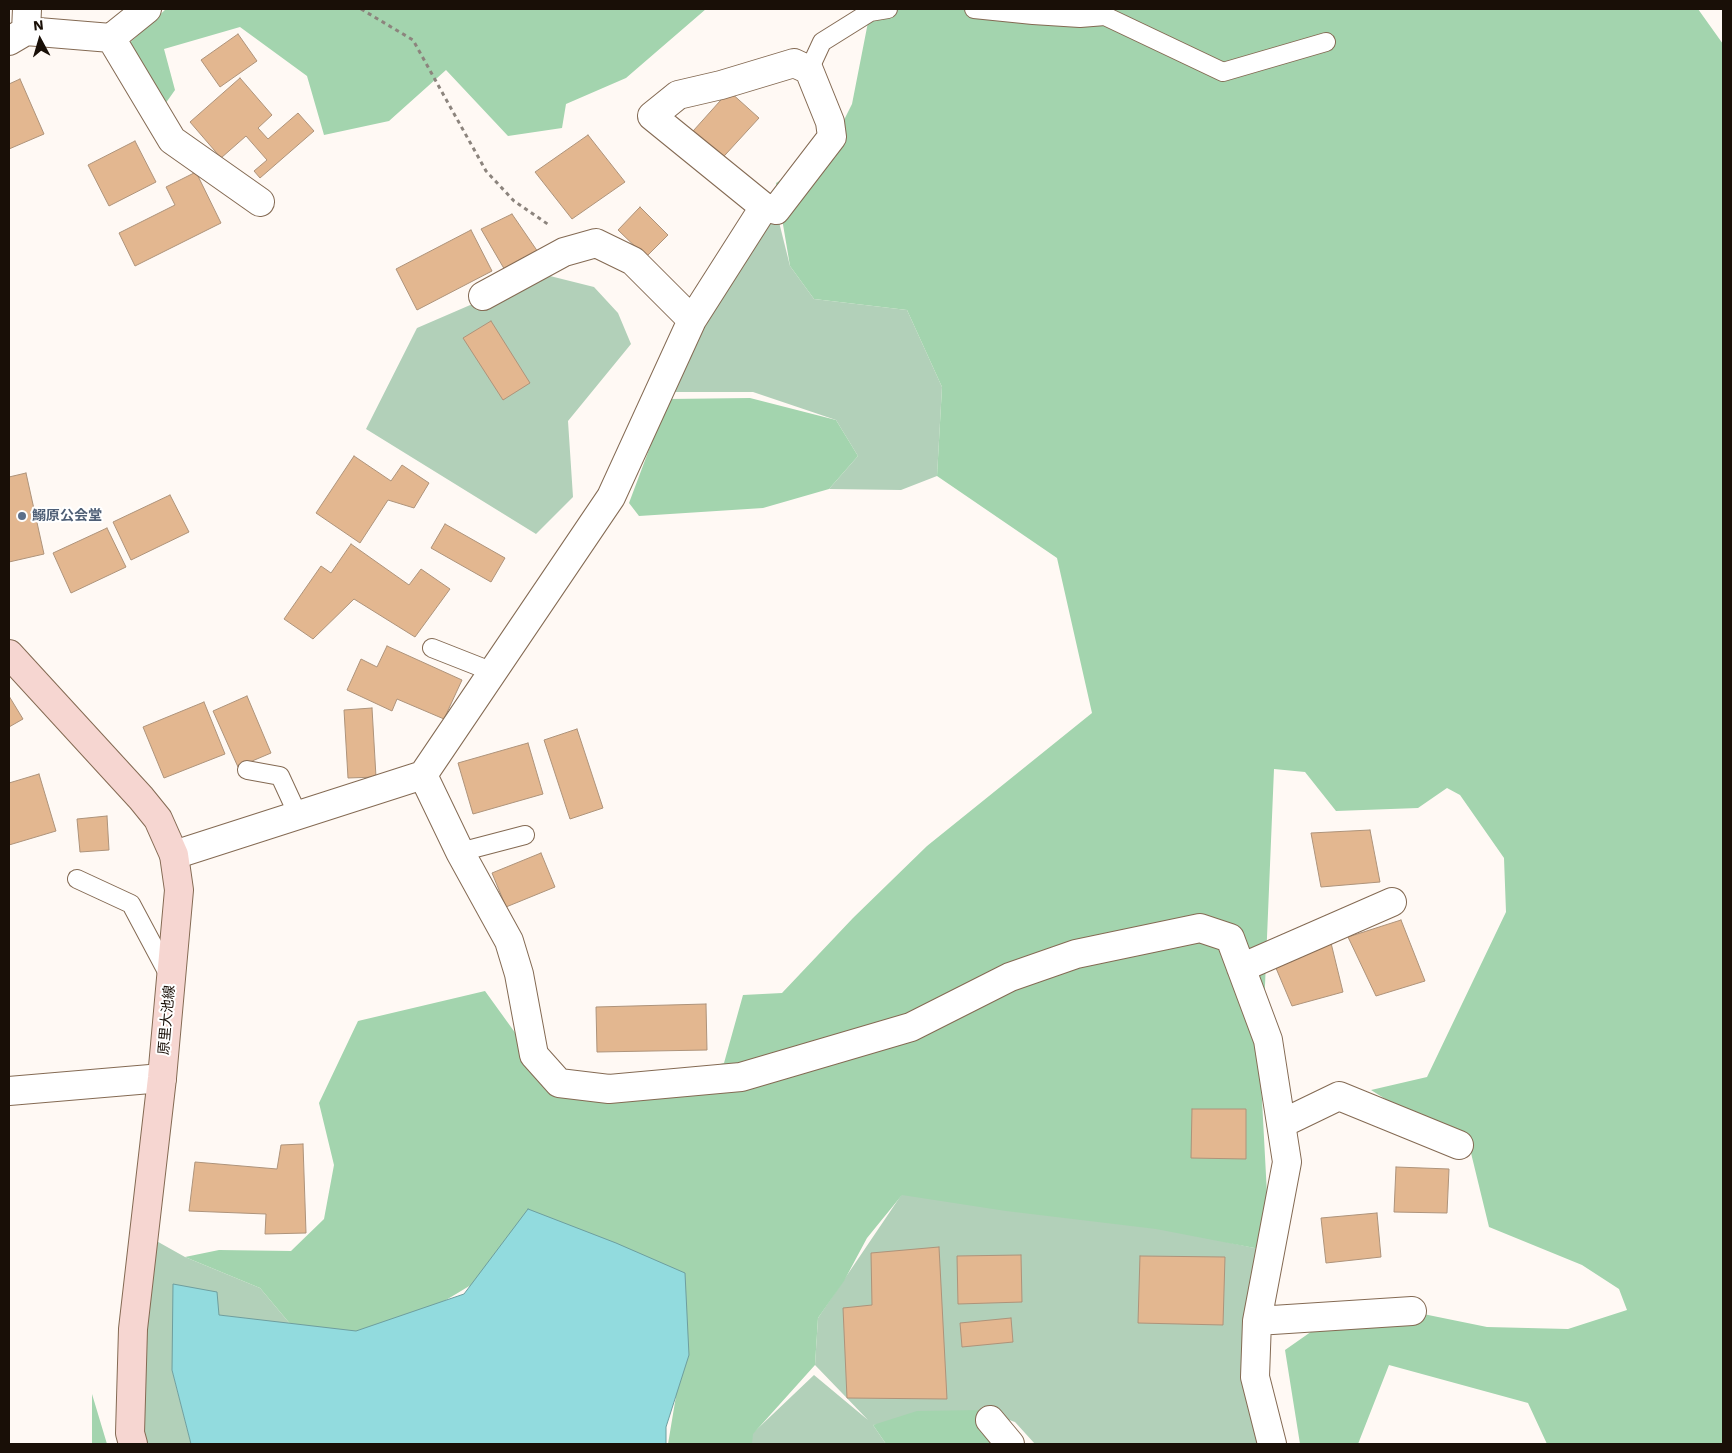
<!DOCTYPE html>
<html>
<head>
<meta charset="utf-8">
<style>
	body { margin:0 }
	#map { position:relative; width:1732px; height:1453px; overflow:hidden; background:#fff9f4; font-family:"Work Sans",sans-serif }
	canvas { display:block }
	.frame { position:absolute; inset:0; border:10px solid #190f07; pointer-events:none }
	.north { position:absolute; left:15px; top:15px; width:50px; height:50px; -webkit-text-stroke:4px #fff; paint-order:stroke; rotate:354deg; font-size:14px; font-weight:700; line-height:20px; text-align:center; color:#190f07 }
	.north::after { content:''; display:block; margin:auto; width:18px; height:22px; background:#190f07; clip-path:polygon(50% 0,100% 100%,50% 72%,0 100%) }
</style>
</head>
<body>
<div id="map">
<canvas width="1732" height="1453"></canvas>
<div class="frame"></div>
<div class="north">N</div>
</div>
<script>
const g = document.querySelector('canvas').getContext('2d');
g.lineJoin = 'round';
function fill(path, color) { g.fillStyle = color; g.fill(path, 'evenodd'); }
const poly = rows => new Path2D(rows.map(r => 'M' + r).join(''));
function strokePath(path, color, width, dash) { g.strokeStyle = color; g.lineWidth = width; g.lineCap = dash ? 'butt' : 'round'; g.setLineDash(dash || []); g.stroke(path); }
function write(font, color, halo, rows, align = 'center') {
  g.font = font + ' "Work Sans","Noto Sans JP",sans-serif'; g.lineWidth = 4; g.setLineDash([]); g.textBaseline = 'middle'; g.strokeStyle = halo; g.fillStyle = color; for (const [text, x, y, turn = 0] of rows) {
    g.save(); g.translate(x, y); g.rotate((+turn || 0) * Math.PI / 180); g.textAlign = isNaN(turn) ? turn : align; if (halo) g.strokeText(text, 0, 0); g.fillText(text, 0, 0); g.restore();
  }
}
const green = poly([
	[776,210,790,266,814,299,907,310,942,387,937,476,901,490,829,489,858,456,836,420,753,392,672,392,692,320],
	[542,274,594,287,618,313,631,344,568,421,573,497,536,534,366,429,417,328],
	[550,1095,1259,1249,1265,1444,1035,1444,1015,1422,980,1410,873,1425,886,1444,752,1444,752,1434,814,1375,868,1420,815,1365,818,1318,902,1194],
	[144,1234,185,1257,260,1288,291,1325,218,1315,172,1370,191,1444,134,1444]
]);
const forest = poly([
	[166,9,706,9,626,78,566,104,562,128,508,136,446,70,389,121,324,135,307,76,240,27,164,49,175,90,163,107,124,48],
	[868,9,1698,9,1723,44,1723,1444,1547,1444,1528,1403,1389,1365,1358,1444,1300,1444,1285,1350,1345,1308,1389,1307,1487,1327,1568,1329,1627,1310,1619,1289,1582,1265,1489,1227,1471,1153,1371,1090,1427,1077,1506,912,1504,858,1460,795,1447,788,1418,808,1336,811,1305,772,1274,769,1261,1081,1270,1251,1156,1229,1006,1211,902,1195,867,1238,844,1281,818,1318,815,1365,753,1434,752,1444,668,1444,676,1396,536,1246,441,1303,356,1332,291,1325,260,1288,185,1257,219,1250,291,1251,324,1219,334,1165,319,1103,358,1021,485,991,555,1088,637,1086,724,1063,743,995,782,993,853,918,927,846,1092,713,1057,558,937,476,942,387,907,310,814,299,790,266,776,183,829,150,852,104,870,12],
	[750,398,836,420,858,456,829,489,763,508,639,516,629,503,668,399],
	[92,1394,107,1444,92,1444],
	[980,1410,1015,1444,886,1444,873,1425,917,1411]
]);
const water = poly([
	[528,1209,616,1243,685,1273,689,1355,666,1427,666,1444,191,1444,172,1370,173,1284,217,1292,219,1315,356,1331,464,1294,528,1209]
]);
const building = poly([
	[238,34,257,61,220,87,201,60,238,34],
	[240,78,272,115,258,128,268,139,298,113,314,131,260,178,254,171,267,160,246,136,221,158,190,122,240,78],
	[20,79,44,134,9,149,9,84,20,79],
	[729,91,759,118,715,166,685,140,729,91],
	[588,135,625,182,572,219,535,172,588,135],
	[135,141,156,182,109,206,88,165,135,141],
	[196,172,221,223,135,266,119,233,175,205,166,187,196,172],
	[640,207,668,235,646,257,618,230,640,207],
	[512,214,538,252,506,272,481,229,512,214],
	[471,230,492,271,417,310,396,269,471,230],
	[491,321,530,383,503,400,463,338,491,321],
	[354,456,391,481,402,465,429,483,414,508,388,500,360,543,316,513,354,456],
	[26,473,44,554,9,562,9,477,26,473],
	[170,495,189,532,131,560,113,522,170,495],
	[445,524,505,558,491,582,431,548,445,524],
	[107,528,126,567,71,593,53,553,107,528],
	[351,544,409,585,421,569,450,589,415,637,354,599,313,639,284,619,321,566,331,573,351,544],
	[387,646,462,680,444,719,397,699,392,711,347,690,361,659,377,667,387,646],
	[9,696,23,719,9,727,9,696],
	[247,696,271,753,238,767,213,711,247,696],
	[204,702,225,754,164,778,143,727,204,702],
	[372,708,376,777,348,778,344,710,372,708],
	[577,729,603,808,570,819,544,740,577,729],
	[528,743,543,794,473,814,458,763,528,743],
	[39,774,56,831,9,845,9,783,39,774],
	[107,816,109,850,80,852,77,819,107,816],
	[1370,830,1380,882,1321,887,1311,833,1370,830],
	[541,853,555,887,506,907,492,873,541,853],
	[1401,920,1425,981,1376,996,1348,937,1401,920],
	[1331,943,1343,992,1292,1006,1273,961,1331,943],
	[706,1004,707,1050,597,1052,596,1007,706,1004],
	[1192,1109,1246,1109,1246,1159,1191,1158,1192,1109],
	[303,1144,306,1233,265,1234,266,1214,189,1211,195,1162,277,1169,281,1145,303,1144],
	[1396,1167,1449,1169,1447,1213,1394,1212,1396,1167],
	[1377,1213,1381,1257,1326,1263,1321,1218,1377,1213],
	[939,1247,947,1399,847,1398,843,1308,872,1305,871,1253,939,1247],
	[1021,1255,1022,1302,958,1304,957,1256,1021,1255],
	[1140,1256,1225,1257,1223,1325,1138,1323,1140,1256],
	[1011,1318,1013,1342,962,1347,960,1323,1011,1318]
]);
const path = poly([
	[361,9,413,40,486,171,514,201,549,225]
]);
const lane = poly([
	[974,9,1033,15,1080,18,1105,16,1223,72,1326,42],
	[809,70,822,42,870,12,888,9],
	[432,648,493,672],
	[247,770,280,776,298,815],
	[460,852,525,835],
	[77,879,131,904,171,979]
]);
const street = poly([
	[26,31,27,9],
	[111,38,172,140,260,202],
	[9,41,26,31,111,38,147,9],
	[483,296,564,252,596,243,633,261,692,320],
	[423,775,460,852,509,941,519,974,534,1055,559,1083,609,1089,741,1077,911,1027,1010,977,1076,954,1200,928,1230,938,1268,1040,1287,1162,1257,1321,1255,1377,1272,1444],
	[174,855,423,775,611,497,692,320,764,207,776,210,832,137,830,122,809,70,794,63,721,85,678,95,652,116,764,207],
	[1241,968,1392,902],
	[9,1091,162,1078],
	[1281,1124,1339,1096,1459,1145],
	[1257,1321,1412,1311],
	[990,1420,1010,1444]
]);
const secondary = poly([
	[9,654,141,798,158,819,174,855,179,890,162,1078,133,1329,130,1433,133,1444]
]);
const markers = [
	[22,516,5,"#5c6f8a"]
];
const serviceNames = [
	["鰯原公会堂",32,516]
];
const streetNames = [
	["原里大池線",167,1020,-85]
];
fill(green, '#b2d0b9');
fill(forest, '#a3d4ae');
fill(water, '#92dbde');
strokePath(water, '#6e9e9e', 1);
fill(building, '#e3b790');
strokePath(building, '#ae937a', 1);
strokePath(lane, '#846a53', 20);
strokePath(street, '#846a53', 30);
strokePath(secondary, '#846a53', 30);
strokePath(path, '#8c847d', 3, [4, 4]);
strokePath(lane, '#fff', 18);
strokePath(street, '#fff', 28);
strokePath(secondary, '#f6d6d1', 28);
for (const [x, y, r, color] of markers) { const dot = new Path2D(); dot.arc(x, y, r, 0, 2 * Math.PI); g.fillStyle = color; g.fill(dot); strokePath(dot, '#fff', 2); }
write('bold 14px', '#4e5e75', '#fff', serviceNames, 'left');
write('14px', '#190f07', '#fff', streetNames);
</script>
</body>
</html>
